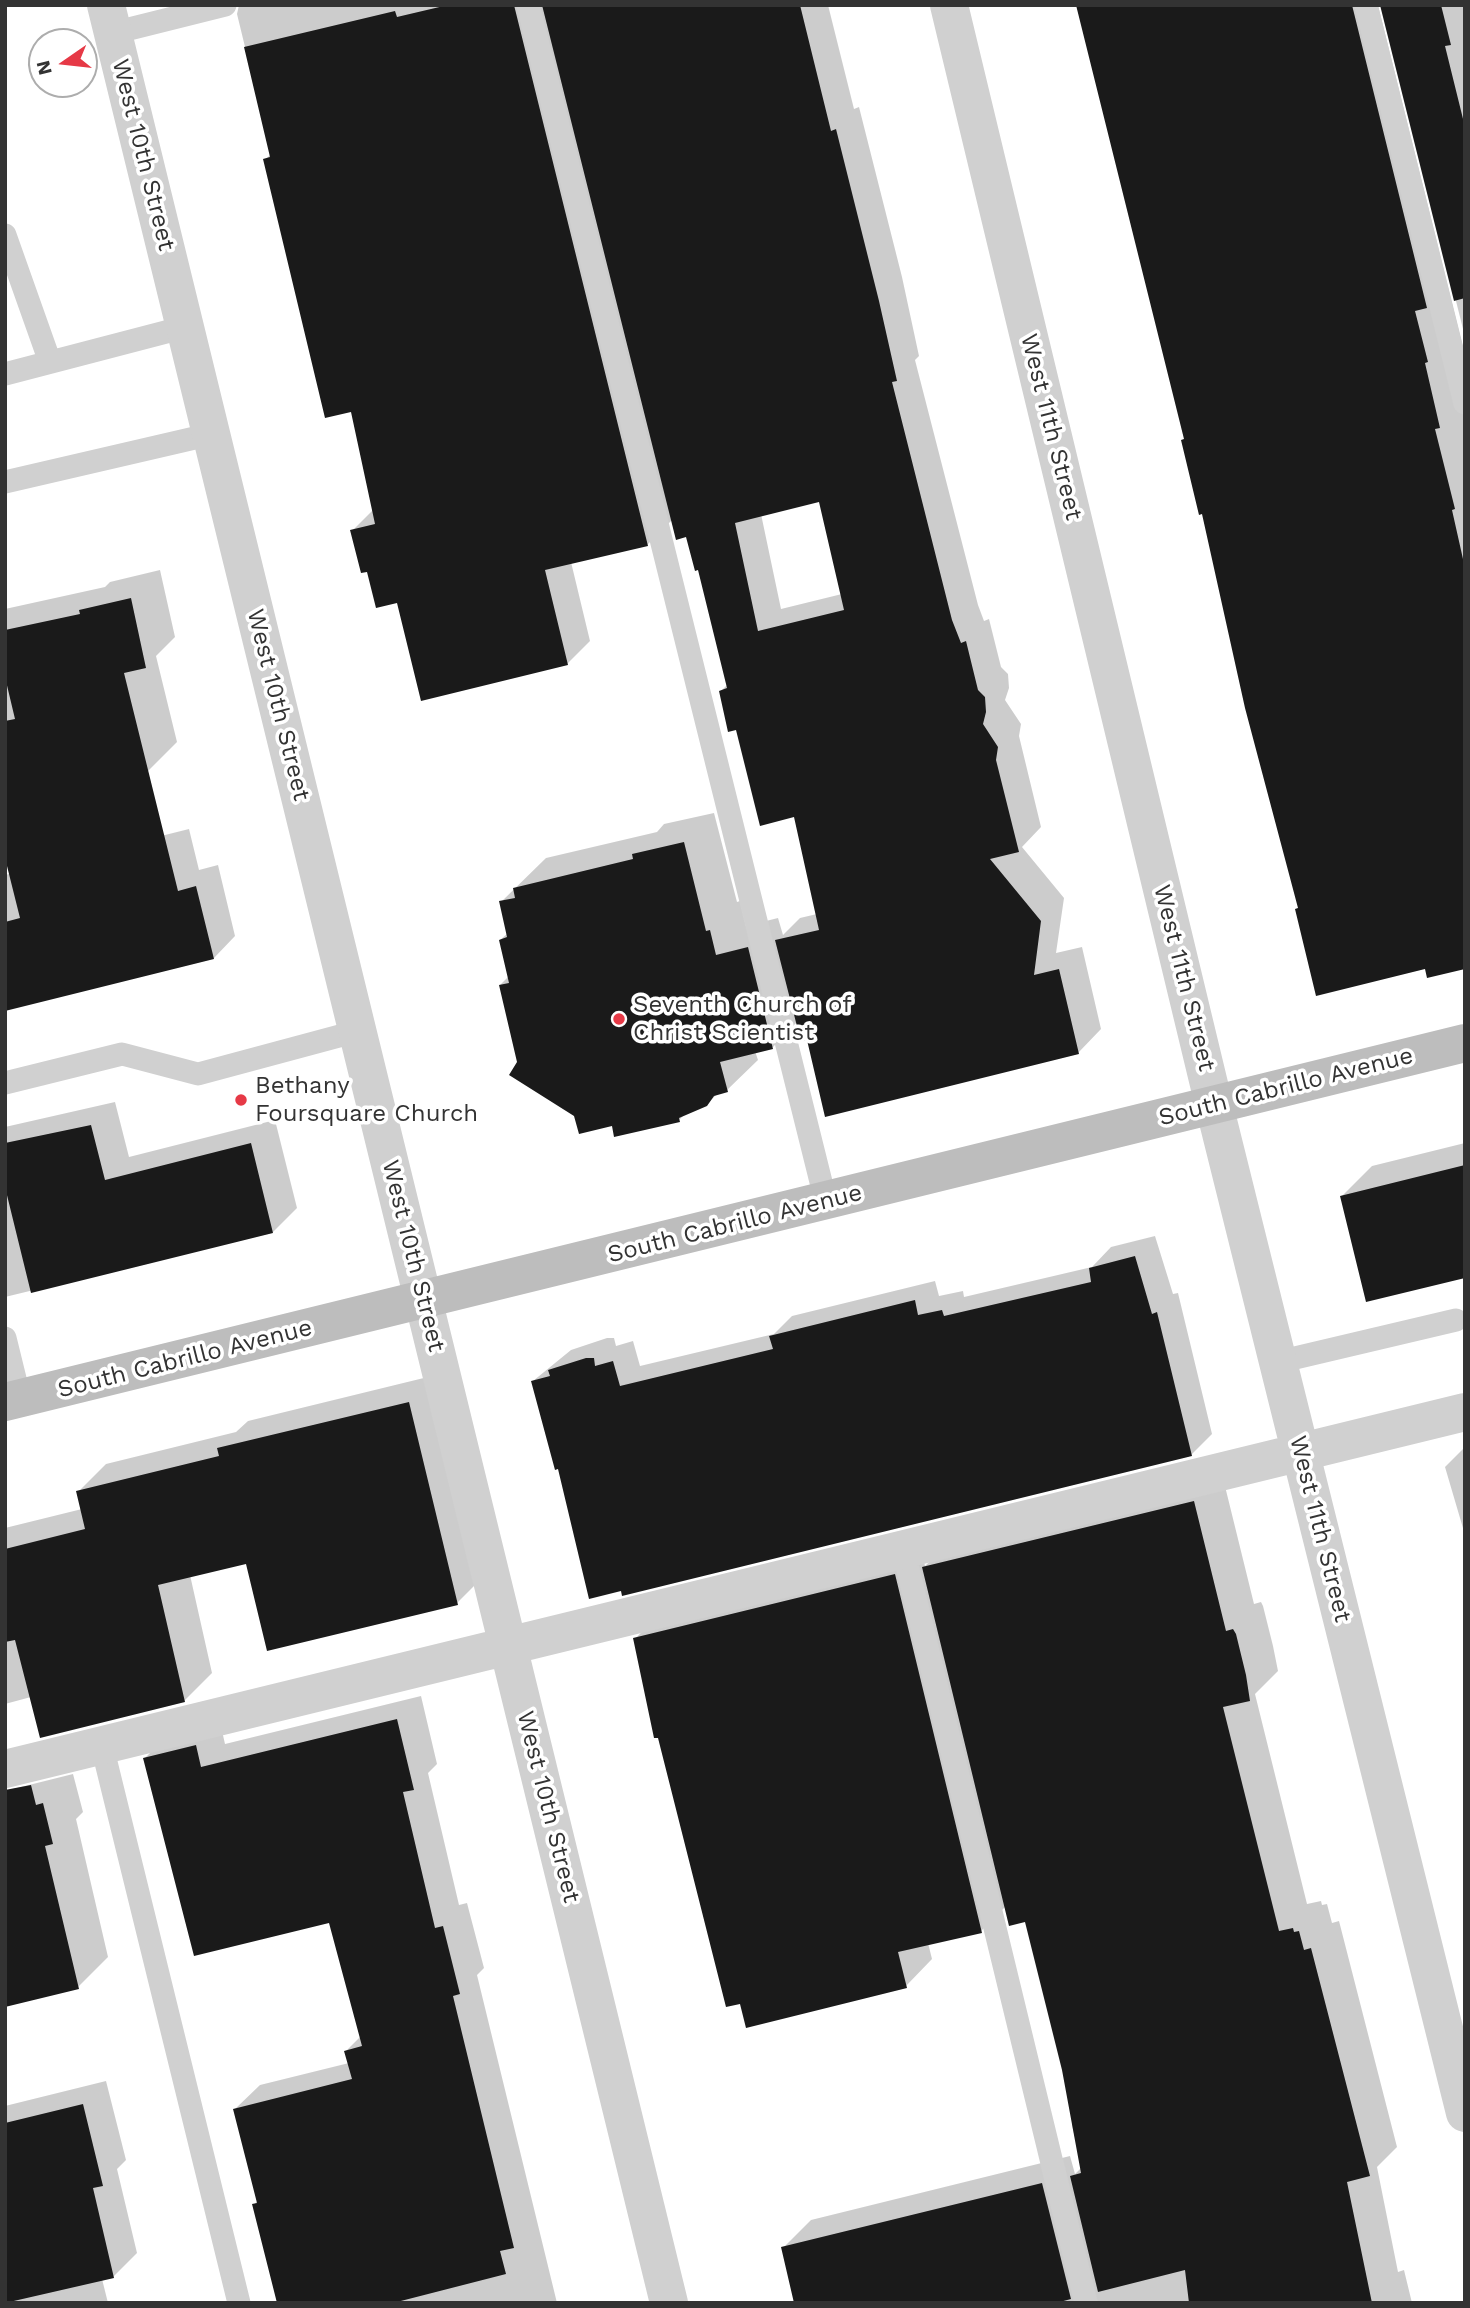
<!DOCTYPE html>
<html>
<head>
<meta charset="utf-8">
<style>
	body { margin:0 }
	#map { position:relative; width:1470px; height:2308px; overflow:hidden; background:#fff; font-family:"Work Sans",sans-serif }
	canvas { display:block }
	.frame { position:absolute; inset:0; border:7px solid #333; pointer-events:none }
	.north { position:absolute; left:28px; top:28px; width:70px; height:70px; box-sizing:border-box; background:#fff; border:2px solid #adadad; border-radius:50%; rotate:256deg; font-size:19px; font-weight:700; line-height:28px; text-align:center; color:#333 }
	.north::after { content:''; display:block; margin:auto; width:24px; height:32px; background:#e63946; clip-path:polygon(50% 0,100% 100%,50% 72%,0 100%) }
</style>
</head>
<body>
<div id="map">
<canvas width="1470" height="2308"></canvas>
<div class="frame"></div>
<div class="north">N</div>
</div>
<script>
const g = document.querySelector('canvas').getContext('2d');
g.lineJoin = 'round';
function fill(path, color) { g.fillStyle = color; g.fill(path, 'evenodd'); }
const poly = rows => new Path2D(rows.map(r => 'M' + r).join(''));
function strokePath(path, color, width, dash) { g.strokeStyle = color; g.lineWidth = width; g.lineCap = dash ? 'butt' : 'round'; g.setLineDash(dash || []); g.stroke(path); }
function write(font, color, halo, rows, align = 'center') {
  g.font = font + ' "Work Sans",sans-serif'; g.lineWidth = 7; g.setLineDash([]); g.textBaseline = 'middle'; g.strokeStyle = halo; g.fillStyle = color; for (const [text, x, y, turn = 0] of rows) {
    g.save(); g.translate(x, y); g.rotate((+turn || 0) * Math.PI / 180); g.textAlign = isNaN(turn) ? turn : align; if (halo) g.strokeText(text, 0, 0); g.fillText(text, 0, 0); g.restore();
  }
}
const shadow = poly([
	[239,5,828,5,854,109,859,107,902,277,919,356,915,360,978,605,984,621,989,619,1001,667,1008,674,1009,688,1005,700,1021,724,1019,736,1041,827,1022,847,1064,898,1056,953,1082,947,1101,1029,1078,1053,808,1038,797,1022,773,1047,755,1051,758,1060,727,1090,719,1092,706,1105,686,1113,679,1120,613,1124,576,1115,519,1062,500,985,509,976,500,940,508,933,501,902,546,858,657,832,664,824,714,813,737,902,740,901,746,926,778,918,783,935,800,918,817,914,795,815,737,728,721,691,728,684,699,568,688,535,672,520,647,545,571,562,590,641,567,664,399,601,368,570,352,531,374,509,352,410,265,160,271,154,237,14],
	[820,500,842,594,781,609,761,514],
	[1078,5,1378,5,1465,354,1465,967,1426,967,1186,438],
	[1382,5,1465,5,1465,337],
	[160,570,175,637,156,656,177,742,148,771,5,805,5,609,105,587,110,582],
	[189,829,199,870,218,865,235,936,214,958,5,1009,5,875],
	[115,1102,129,1157,275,1120,297,1208,273,1232,5,1297,5,1127],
	[1465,1143,1465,1276,1342,1196,1372,1166],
	[1155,1236,1173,1294,1178,1293,1212,1434,1191,1455,559,1467,533,1381,571,1350,607,1338,614,1338,616,1346,633,1341,640,1366,774,1334,792,1316,935,1281,939,1296,963,1291,964,1297,1092,1267,1111,1247],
	[436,1375,485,1575,457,1603,247,1561,190,1575,212,1673,184,1701,31,1697,5,1704,5,1528,82,1509,78,1492,106,1464,236,1432,248,1421],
	[1463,1449,1465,1449,1465,1535,1445,1467],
	[1222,1474,1254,1604,1261,1602,1263,1606,1273,1646,1278,1671,1255,1694,1307,1904,1321,1901,1322,1905,1327,1904,1332,1923,1339,1921,1397,2147,1377,2167,1398,2272,1404,2270,1412,2303,796,2303,783,2248,811,2220,1070,2156,1075,2174,1082,2167,1072,2125,1076,2121,1026,1920,1006,1906,981,1931,928,1943,932,1959,906,1986,635,1639,661,1612,921,1548,925,1566,952,1540],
	[421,1696,437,1764,428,1773,459,1905,467,1903,484,1968,477,1975,557,2303,278,2303,254,2205,258,2200,235,2109,260,2085,349,2063,346,2051,361,2036,331,1920,145,1758,169,1734,220,1722,225,1744],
	[73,1774,83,1812,76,1819,108,1957,78,1987,5,1791],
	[106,2081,126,2160,117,2169,137,2253,113,2277,102,2279,108,2303,5,2303,5,2106]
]);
const building = poly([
	[448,5,514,5,648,546,545,570,568,665,421,701,397,603,376,608,367,572,361,573,350,530,375,524,351,412,325,418,263,159,270,157,244,47,395,11,397,17],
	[542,5,800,5,831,131,836,129,879,301,897,381,892,382,952,620,961,643,966,641,978,690,985,697,986,712,983,724,998,747,996,760,1019,852,990,859,1041,921,1034,975,1059,969,1079,1054,825,1117,807,1040,801,1042,775,940,819,930,794,817,760,826,736,730,728,732,719,691,727,688,698,570,695,571,686,537,676,540],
	[819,502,844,610,758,631,735,523],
	[1076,5,1352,5,1427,308,1415,311,1428,362,1425,363,1440,428,1435,429,1455,509,1452,510,1465,568,1465,969,1427,978,1425,969,1316,996,1295,909,1298,908,1245,708,1202,514,1199,515,1181,440,1184,439],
	[1380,5,1441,5,1451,45,1445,46,1465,127,1465,298,1454,301],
	[131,598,146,668,124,673,178,891,196,886,214,959,5,1011,5,922,20,918,5,858,5,721,15,719,5,677,5,630,80,614,79,610],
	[684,842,706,931,710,930,716,955,748,947,773,1049,720,1062,728,1092,714,1096,707,1106,679,1118,680,1122,614,1137,612,1126,579,1134,574,1116,509,1075,517,1062,499,985,509,983,499,940,507,937,499,901,515,898,513,888,633,859,632,854],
	[91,1125,105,1180,251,1143,273,1233,31,1293,5,1187,5,1143],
	[1465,1165,1465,1278,1366,1302,1340,1196],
	[1135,1256,1152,1314,1157,1312,1192,1456,622,1596,621,1591,589,1599,558,1469,555,1470,531,1381,550,1376,548,1370,586,1358,594,1358,595,1366,613,1361,620,1386,773,1349,769,1336,915,1300,918,1315,942,1310,944,1316,1091,1282,1089,1268],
	[409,1402,458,1605,267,1651,246,1564,158,1585,185,1702,40,1738,15,1640,5,1642,5,1549,85,1529,76,1491,219,1456,217,1448],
	[1194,1501,1226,1631,1233,1629,1236,1634,1246,1675,1250,1701,1223,1707,1279,1931,1293,1928,1294,1932,1299,1931,1304,1950,1311,1948,1370,2176,1347,2182,1372,2303,1189,2303,1185,2270,1098,2292,1070,2176,1081,2173,1062,2070,1025,1922,1009,1926,922,1567],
	[895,1574,982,1933,898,1952,907,1988,746,2028,740,2004,726,2007,658,1738,654,1738,633,1638],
	[397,1719,414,1790,403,1792,435,1928,443,1926,460,1994,453,1996,514,2248,500,2251,506,2274,393,2303,277,2303,252,2204,257,2203,233,2109,352,2079,344,2051,362,2046,329,1923,194,1956,143,1758,196,1745,201,1767],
	[31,1785,36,1805,43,1803,53,1844,45,1846,79,1989,5,2007,5,1790],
	[83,2104,103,2186,93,2188,114,2278,5,2303,5,2123],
	[1042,2183,1071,2299,1056,2303,794,2303,781,2247]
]);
const lane = poly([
	[528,5,826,1202],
	[1366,5,1465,403],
	[113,33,225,5],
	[5,235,50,362],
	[5,374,185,327],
	[5,482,212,434],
	[5,1083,122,1054,198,1074,358,1031],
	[5,1338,20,1399],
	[1278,1362,1456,1320],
	[903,1549,1086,2303],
	[102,1746,239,2303]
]);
const street = poly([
	[106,5,669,2303],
	[949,5,1214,1105,1465,2113],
	[5,1769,1465,1412]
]);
const secondary = poly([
	[5,1402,1465,1043]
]);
const markers = [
	[619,1019,7,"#e63946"],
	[241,1100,7,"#e63946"]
];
const streetNames = [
	["West 10th Street",143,155,76],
	["West 11th Street",1051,427,76],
	["West 10th Street",278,705,76],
	["West 11th Street",1184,978,76],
	["South Cabrillo Avenue",1286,1087,-14],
	["South Cabrillo Avenue",735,1224,-14],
	["West 10th Street",413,1256,76],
	["South Cabrillo Avenue",185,1359,-14],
	["West 11th Street",1320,1529,76],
	["West 10th Street",548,1807,76]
];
const poiNames = [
	["Seventh Church of",633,1005],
	["Christ Scientist",633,1033],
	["Bethany",255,1086],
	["Foursquare Church",255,1114]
];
fill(shadow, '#0003');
fill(building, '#1a1a1a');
strokePath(lane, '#d0d0d0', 23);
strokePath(street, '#d0d0d0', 38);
strokePath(secondary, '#bdbdbd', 38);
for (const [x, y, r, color] of markers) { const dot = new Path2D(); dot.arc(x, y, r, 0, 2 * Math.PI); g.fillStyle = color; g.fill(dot); strokePath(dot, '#fff', 2.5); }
write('24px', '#333', '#fff', streetNames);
write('24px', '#333', '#fff', poiNames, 'left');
</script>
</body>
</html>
